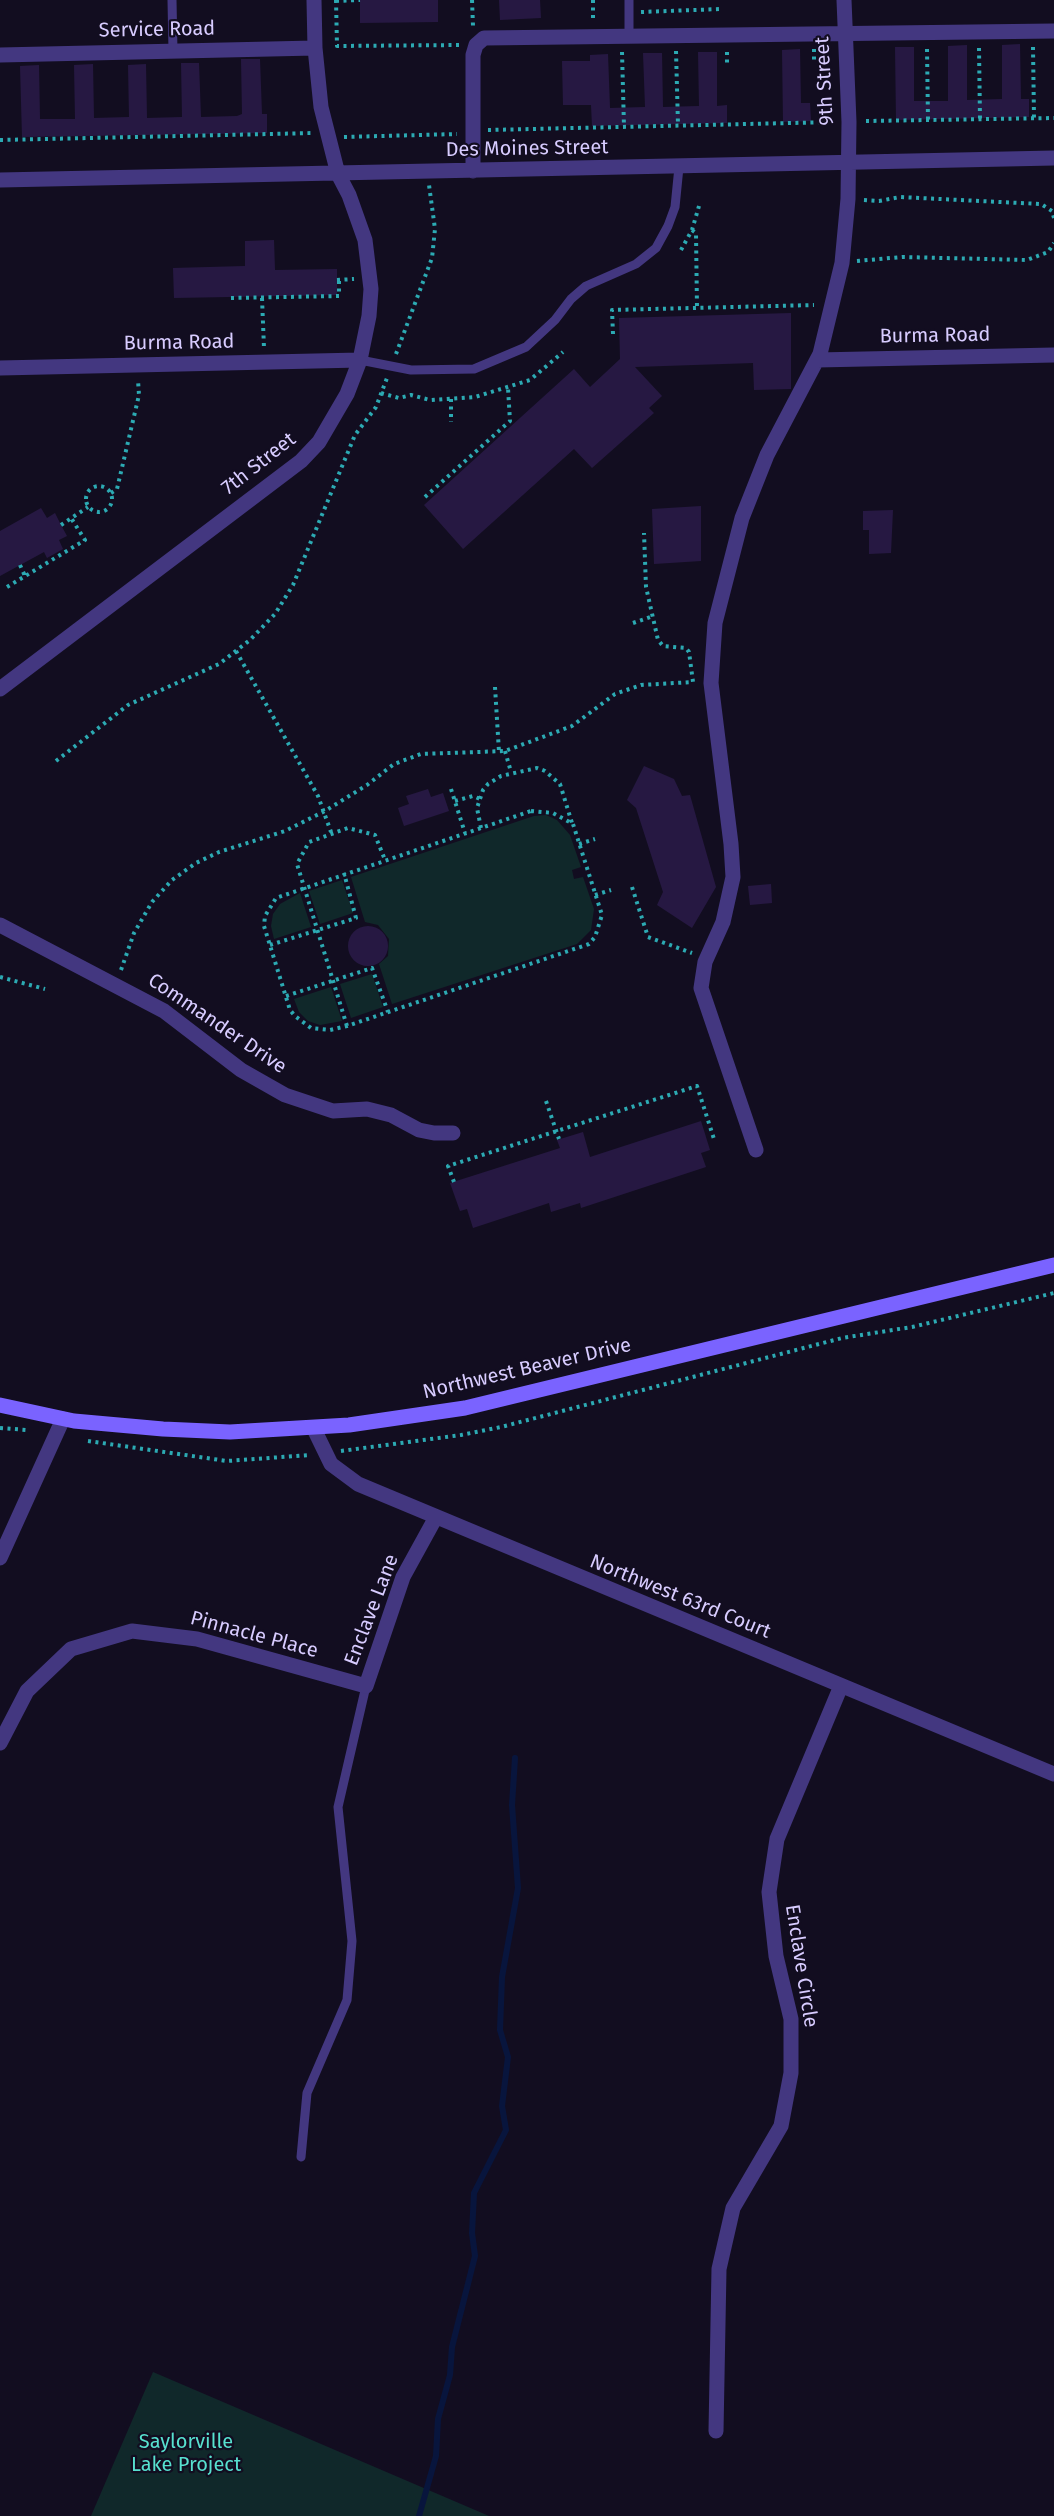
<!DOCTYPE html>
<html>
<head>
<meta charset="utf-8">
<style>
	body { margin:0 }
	canvas { display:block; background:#120d20 }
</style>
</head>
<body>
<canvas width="1054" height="2516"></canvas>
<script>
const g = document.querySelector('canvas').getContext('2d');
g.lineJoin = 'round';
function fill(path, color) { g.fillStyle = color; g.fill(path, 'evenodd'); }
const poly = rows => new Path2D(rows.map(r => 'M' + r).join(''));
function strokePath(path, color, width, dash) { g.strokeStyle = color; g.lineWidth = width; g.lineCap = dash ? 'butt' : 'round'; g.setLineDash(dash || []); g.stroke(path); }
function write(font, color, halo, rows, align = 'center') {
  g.font = font + ' "Fira Sans",sans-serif'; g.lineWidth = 4.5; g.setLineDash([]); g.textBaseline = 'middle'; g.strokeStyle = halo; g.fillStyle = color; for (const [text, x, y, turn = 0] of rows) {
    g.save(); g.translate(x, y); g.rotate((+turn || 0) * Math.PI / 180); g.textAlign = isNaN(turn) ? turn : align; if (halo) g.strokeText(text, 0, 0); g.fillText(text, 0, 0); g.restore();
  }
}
const green = poly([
	[546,815,557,820,570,835,581,867,572,870,574,879,583,877,594,909,591,930,577,944,392,1004,379,964,388,956,389,939,378,925,365,922,351,877,534,816],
	[342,880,353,913,320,924,309,891],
	[300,893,311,927,274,939,271,926,273,914,280,904],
	[372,974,383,1007,351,1018,340,984],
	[331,987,342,1021,320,1025,308,1021,299,1012,294,999],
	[153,2372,489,2516,91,2516]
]);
const stream = poly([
	[419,2516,436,2456,438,2419,450,2375,452,2347,475,2256,472,2233,474,2193,506,2130,502,2106,508,2057,500,2030,502,1977,518,1888,512,1805,515,1758]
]);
const building = poly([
	[360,0,438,0,438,22,360,23],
	[499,0,540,0,541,18,500,20],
	[1020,44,1021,99,1029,99,1029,117,896,120,895,47,914,47,914,101,948,101,948,46,967,45,967,100,1002,99,1002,45],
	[800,49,801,103,810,103,811,121,783,122,782,50],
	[698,52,717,52,717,106,727,105,727,123,592,126,591,105,563,105,562,61,590,61,590,55,608,54,610,108,645,107,643,53,662,53,663,107,699,106],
	[241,59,260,59,262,114,267,114,267,133,22,137,20,66,39,65,40,119,75,119,74,65,93,64,94,118,129,117,128,65,146,64,147,118,182,117,181,63,199,63,201,117,237,116,242,114],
	[274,240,275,270,337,269,337,295,174,298,173,268,245,266,245,241],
	[791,313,791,389,754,390,753,363,635,367,662,396,649,408,654,413,592,468,574,449,463,549,424,505,574,369,590,387,620,359,619,318],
	[701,506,701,561,654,564,652,509],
	[41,508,47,518,55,513,61,525,67,536,59,540,63,549,47,558,44,552,0,576,0,531],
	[893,510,891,553,869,554,869,530,863,530,863,511],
	[644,766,674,779,682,796,690,795,716,887,692,928,657,905,663,892,636,808,627,800],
	[428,789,431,797,443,793,449,811,404,826,398,808,409,804,406,796],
	[771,884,772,903,750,905,748,886],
	'348 946a20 20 0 1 1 40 0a20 20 0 1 1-40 0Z',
	[701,1121,710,1150,701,1153,706,1167,581,1208,580,1203,551,1212,549,1203,473,1228,467,1209,460,1211,450,1183,560,1148,557,1140,583,1132,590,1157]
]);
const path = poly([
	[336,0,337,46,460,45],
	[472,0,473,26],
	[593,0,593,22],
	[336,1,360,0],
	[641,12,721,9],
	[1033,47,1034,118],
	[979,48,980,119],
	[814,49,814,60],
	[927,49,928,120],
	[676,51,678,125],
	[622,52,624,127],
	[727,52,727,63],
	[866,121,1054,118],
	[488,130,834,122],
	[344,137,457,134],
	[0,140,313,133],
	[864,200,879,201,900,197,1041,204,1052,211,1054,218],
	[692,230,696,233,697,308],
	[681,250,692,230,699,206],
	[857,261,902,257,1027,260,1048,252,1054,243],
	[337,280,354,279],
	[231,298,339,296,339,280],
	[262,298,264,348],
	[613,334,612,310,814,305],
	[396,354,432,258,435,229,429,185],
	[381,393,399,398,411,395,430,400,475,397,530,380,563,352],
	[451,399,451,422],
	'86 499a13 13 0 1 1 26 0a13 13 0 1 1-26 0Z',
	[111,493,117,489,139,395,138,380],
	[425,497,510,421,508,388],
	[61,525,88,507],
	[20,565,25,576],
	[7,587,85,540,71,518],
	[633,623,653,616],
	[236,651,318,796,331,832],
	[495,687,499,752],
	[505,751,511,772],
	[56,761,128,705,219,664,250,640,275,614,293,585,355,435,376,407,387,378],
	[451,789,465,833],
	[455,801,473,796,480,799],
	[531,811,553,813,573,824,602,915,595,937,589,944,347,1026,330,1030,311,1028,295,1016,290,1010,264,926,265,916,276,898,531,811],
	[481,828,477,808,483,790,488,784,501,776,537,768,545,771,560,784,572,823],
	[579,844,595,839],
	[632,887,648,937,692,953],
	[595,895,611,890],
	[270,945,356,918,344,873],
	[121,970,134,933,152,902,172,880,196,863,219,852,285,831,325,811,367,785,394,764,421,754,505,751,572,726,615,694,641,685,693,682,689,652,686,648,663,646,658,640,646,587,644,533],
	[0,977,45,989],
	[286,996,372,968,388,1012],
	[347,1026,297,864,309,842,348,828,375,835,385,860],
	[546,1101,559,1139],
	[454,1182,448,1166,697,1086,714,1139],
	[0,1428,27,1430],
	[88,1441,227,1461,310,1455],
	[341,1451,461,1435,501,1427,842,1338,912,1327,1054,1293]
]);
const lane = poly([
	[172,0,173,51],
	[629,37,629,0],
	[360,360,411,370,474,369,526,347,555,320,571,299,586,286,636,264,656,248,668,226,675,207,679,167],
	[301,2157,307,2093,347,2000,352,1941,338,1807,366,1686]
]);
const street = poly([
	[0,55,315,48],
	[473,171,473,55,476,45,484,38,1054,31],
	[0,180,1054,158],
	[817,360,1054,355],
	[0,368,360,360],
	[0,689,301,461,319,442,347,394,360,360,369,316,371,289,365,240,349,195,338,174,321,107,315,48,314,0],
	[0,925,164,1011,241,1070,285,1095,333,1111,367,1109,391,1115,419,1130,434,1133,453,1133],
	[756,1150,701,988,705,962,723,922,733,877,731,844,711,683,715,623,742,518,767,455,820,354,842,263,848,199,849,122,844,0],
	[314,1429,331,1464,358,1484,1054,1774],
	[0,1558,63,1419],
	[0,1743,27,1691,71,1649,132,1631,197,1639,366,1686,403,1577,436,1517],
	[716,2431,719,2269,733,2208,781,2126,791,2073,791,2019,776,1956,769,1892,777,1839,841,1686]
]);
const secondary = poly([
	[0,1405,74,1421,163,1429,230,1432,349,1425,465,1408,1054,1265]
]);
const streetNames = [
	["Service Road",157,30,-1],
	["9th Street",825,81,-93],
	["Des Moines Street",527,149,-1],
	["Burma Road",935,336,-1],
	["Burma Road",179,343,-1],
	["7th Street",259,464,-38],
	["Commander Drive",217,1024,34],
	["Northwest Beaver Drive",527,1369,-13],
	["Northwest 63rd Court",680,1597,22],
	["Enclave Lane",372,1610,-69],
	["Pinnacle Place",254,1635,15],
	["Enclave Circle",801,1966,81]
];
const parkNames = [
	["Saylorville",186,2442],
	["Lake Project",186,2465]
];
fill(green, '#10282a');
strokePath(stream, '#08153d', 6);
fill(building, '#261842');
strokePath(path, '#2caab3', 4, [3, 4.5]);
strokePath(lane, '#433780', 9);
strokePath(street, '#433780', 15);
strokePath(secondary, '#7a63ff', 15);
write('20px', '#d8ccff', '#120d20', streetNames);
write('20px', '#57e0cf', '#120d20', parkNames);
</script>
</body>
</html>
